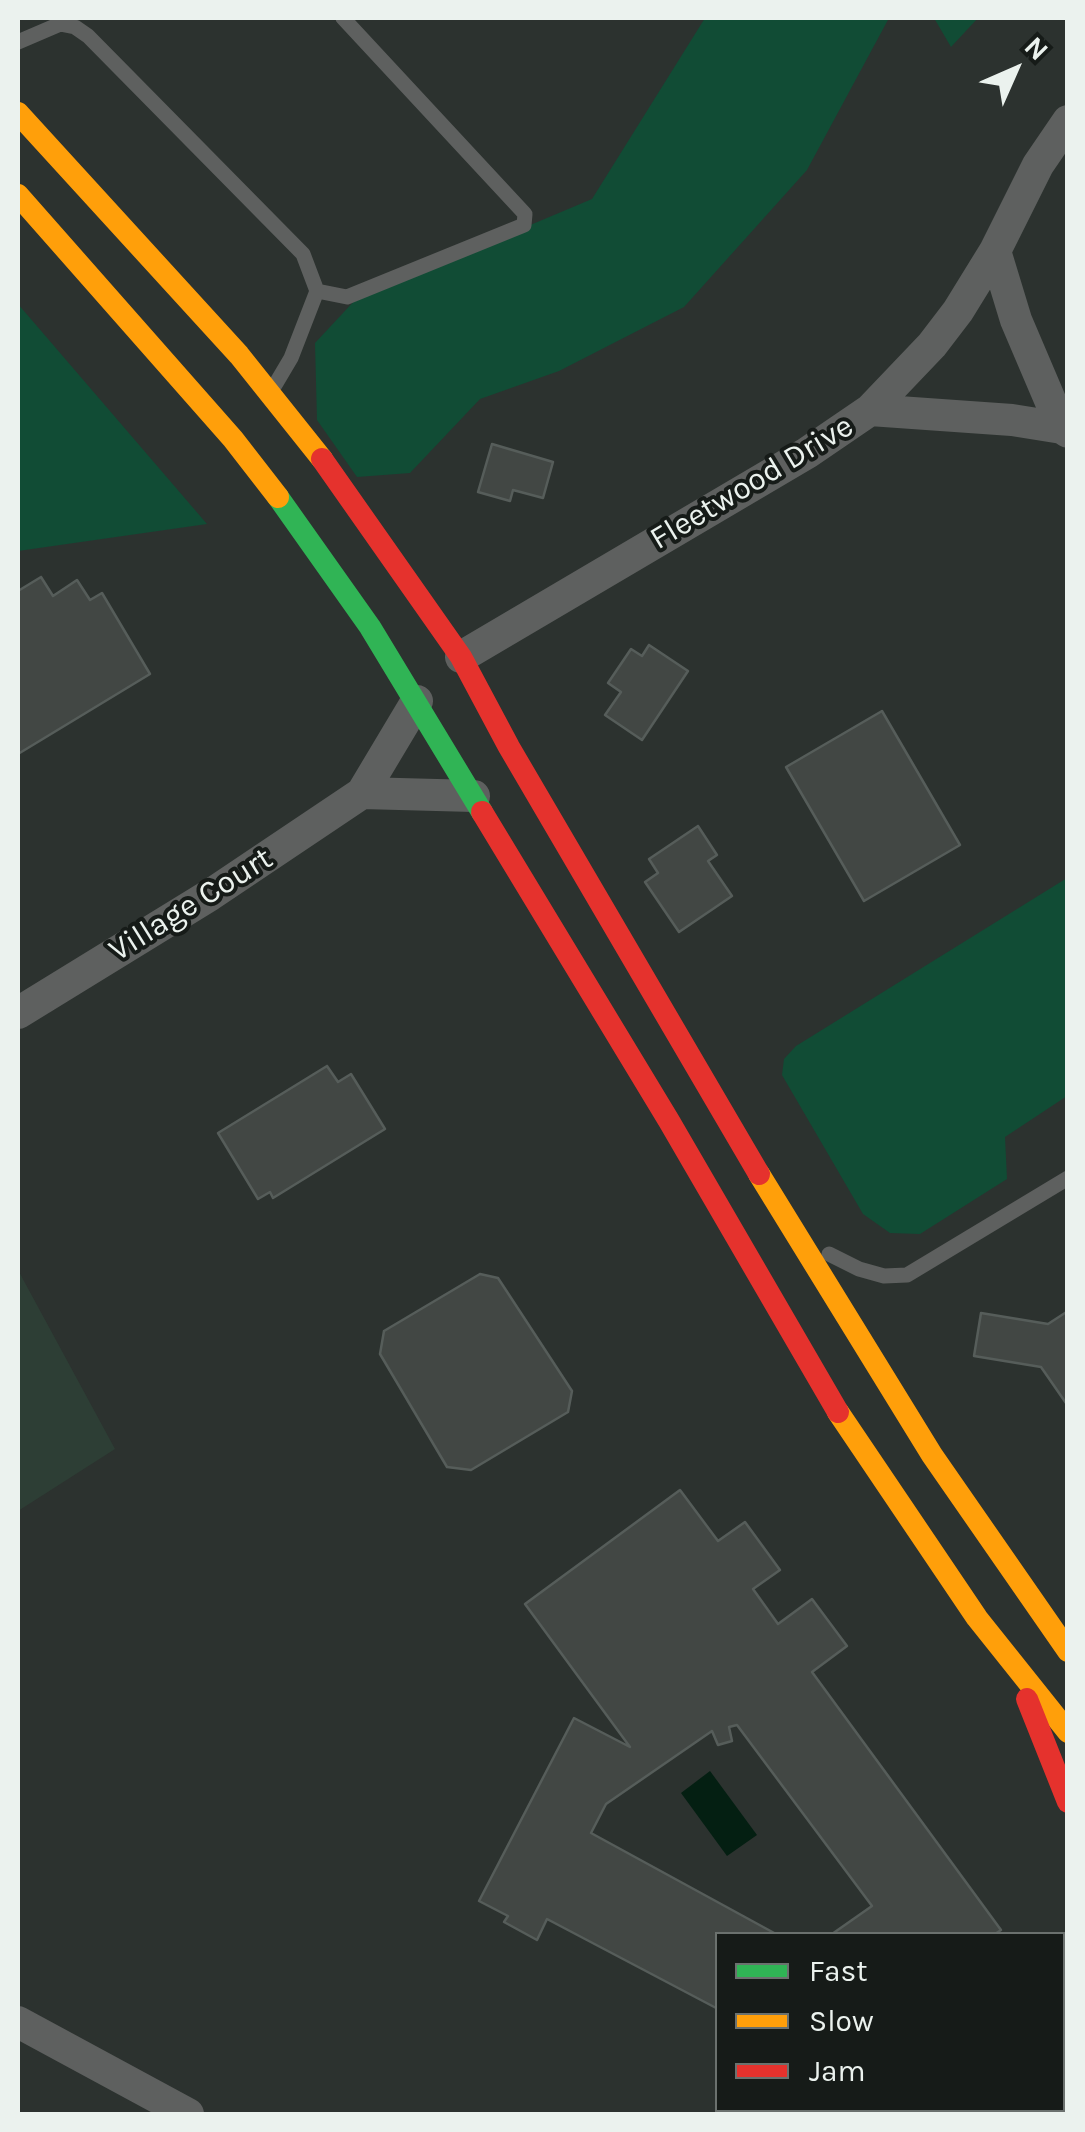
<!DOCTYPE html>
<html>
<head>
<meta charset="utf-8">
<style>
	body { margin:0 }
	#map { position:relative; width:1085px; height:2132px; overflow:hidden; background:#2c322f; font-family:Karla,sans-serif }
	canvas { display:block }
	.frame { position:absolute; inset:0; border:20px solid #ebf2ee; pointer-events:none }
	.legend { position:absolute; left:715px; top:1932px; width:350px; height:180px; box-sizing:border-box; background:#161b18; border:2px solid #6b716e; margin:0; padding:12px 18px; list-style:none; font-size:30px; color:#ebf2ee }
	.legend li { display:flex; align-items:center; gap:20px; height:50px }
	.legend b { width:50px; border:2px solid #6b716e }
	.north { position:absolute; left:965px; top:20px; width:100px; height:100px; -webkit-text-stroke:8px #161b18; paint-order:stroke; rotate:45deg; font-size:28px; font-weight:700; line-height:40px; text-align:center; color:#ebf2ee }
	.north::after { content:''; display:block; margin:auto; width:35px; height:45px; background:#ebf2ee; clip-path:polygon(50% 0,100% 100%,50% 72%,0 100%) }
</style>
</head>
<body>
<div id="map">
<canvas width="1085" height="2132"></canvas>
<div class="frame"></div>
<ul class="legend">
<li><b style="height:12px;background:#30b455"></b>Fast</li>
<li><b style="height:12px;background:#ff9f0a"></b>Slow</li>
<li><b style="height:12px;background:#e5322d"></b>Jam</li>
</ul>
<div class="north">N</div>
</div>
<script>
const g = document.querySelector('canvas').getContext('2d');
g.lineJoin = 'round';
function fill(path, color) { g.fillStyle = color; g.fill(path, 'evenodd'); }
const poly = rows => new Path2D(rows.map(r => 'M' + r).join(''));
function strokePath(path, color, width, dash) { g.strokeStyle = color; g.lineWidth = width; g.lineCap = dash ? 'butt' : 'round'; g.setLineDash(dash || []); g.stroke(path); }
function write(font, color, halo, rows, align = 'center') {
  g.font = font + ' Karla,sans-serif'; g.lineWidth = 8; g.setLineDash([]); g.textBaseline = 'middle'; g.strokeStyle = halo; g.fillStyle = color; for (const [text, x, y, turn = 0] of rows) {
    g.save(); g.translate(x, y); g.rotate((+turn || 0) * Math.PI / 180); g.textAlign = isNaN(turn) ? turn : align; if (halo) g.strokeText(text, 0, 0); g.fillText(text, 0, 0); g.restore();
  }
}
const built = poly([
	[18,1270,115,1449,18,1511]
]);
const green = poly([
	[705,18,889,18,807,170,684,307,559,371,480,399,410,473,357,477,317,420,315,343,357,298,592,199],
	[934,18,978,18,951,47],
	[18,304,207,524,18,551],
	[1067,878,1067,1096,1005,1137,1007,1179,920,1234,890,1233,863,1214,782,1075,784,1059,796,1046]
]);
const water = poly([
	[710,1771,757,1835,727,1856,681,1793]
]);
const building = poly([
	[492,444,553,462,543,498,513,490,510,501,478,492,492,444],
	[41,577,53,596,77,580,90,600,102,593,150,674,18,754,18,591,41,577],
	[649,645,688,671,642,740,605,715,621,692,608,683,631,649,642,656,649,645],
	[882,711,960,845,864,901,786,767,882,711],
	[698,826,717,855,708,861,732,896,679,932,645,882,658,873,649,859,698,826],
	[327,1066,338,1082,351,1074,385,1129,273,1198,270,1192,258,1199,218,1133,327,1066],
	[480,1274,498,1278,572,1391,568,1412,471,1470,447,1467,380,1354,384,1331,480,1274],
	[1068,1311,1068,1406,1041,1367,974,1356,981,1313,1048,1324,1068,1311],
	[680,1490,718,1541,745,1522,780,1570,753,1589,778,1624,812,1599,847,1646,812,1672,1001,1930,995,1934,832,1934,872,1906,737,1725,729,1727,732,1741,718,1745,712,1731,606,1804,591,1833,776,1934,718,1934,718,2009,547,1919,537,1940,504,1922,508,1916,479,1901,574,1718,630,1747,525,1604,680,1490]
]);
const lane = poly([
	[18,42,60,24,75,27,88,36,303,254,317,291,291,358,275,385],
	[317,291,347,297,524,225,525,214,343,18],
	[829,1254,859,1269,884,1276,907,1275,1068,1178]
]);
const street = poly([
	[870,410,932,345,958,311,995,251],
	[1062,428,1016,320,995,251,1038,165,1068,121],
	[461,657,807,453,870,410,1012,420,1062,428,1068,432],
	[362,793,474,796],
	[18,1013,210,895,362,793,417,701],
	[18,2022,188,2114]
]);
const fast = poly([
	[278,497,370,627,482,812]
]);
const slow = poly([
	[18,113,239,355,322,459],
	[18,195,233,439,278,497],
	[759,1174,932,1455,1068,1651],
	[838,1412,977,1618,1068,1732]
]);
const jam = poly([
	[322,459,461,657,509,747,759,1174],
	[482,812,669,1121,838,1412],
	[1027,1699,1068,1802]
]);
const streetNames = [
	["Fleetwood Drive",752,483,-31],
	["Village Court",191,905,-32]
];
fill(built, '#2d3e35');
fill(green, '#114c35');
fill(water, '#041f12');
fill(building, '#424744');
strokePath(building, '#565d5a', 2.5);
strokePath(lane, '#5e605f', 15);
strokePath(street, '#5e605f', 32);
strokePath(fast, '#30b455', 22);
strokePath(slow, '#ff9f0a', 22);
strokePath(jam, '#e5322d', 22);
write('32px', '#ebf2ee', '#161b18', streetNames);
</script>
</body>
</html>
